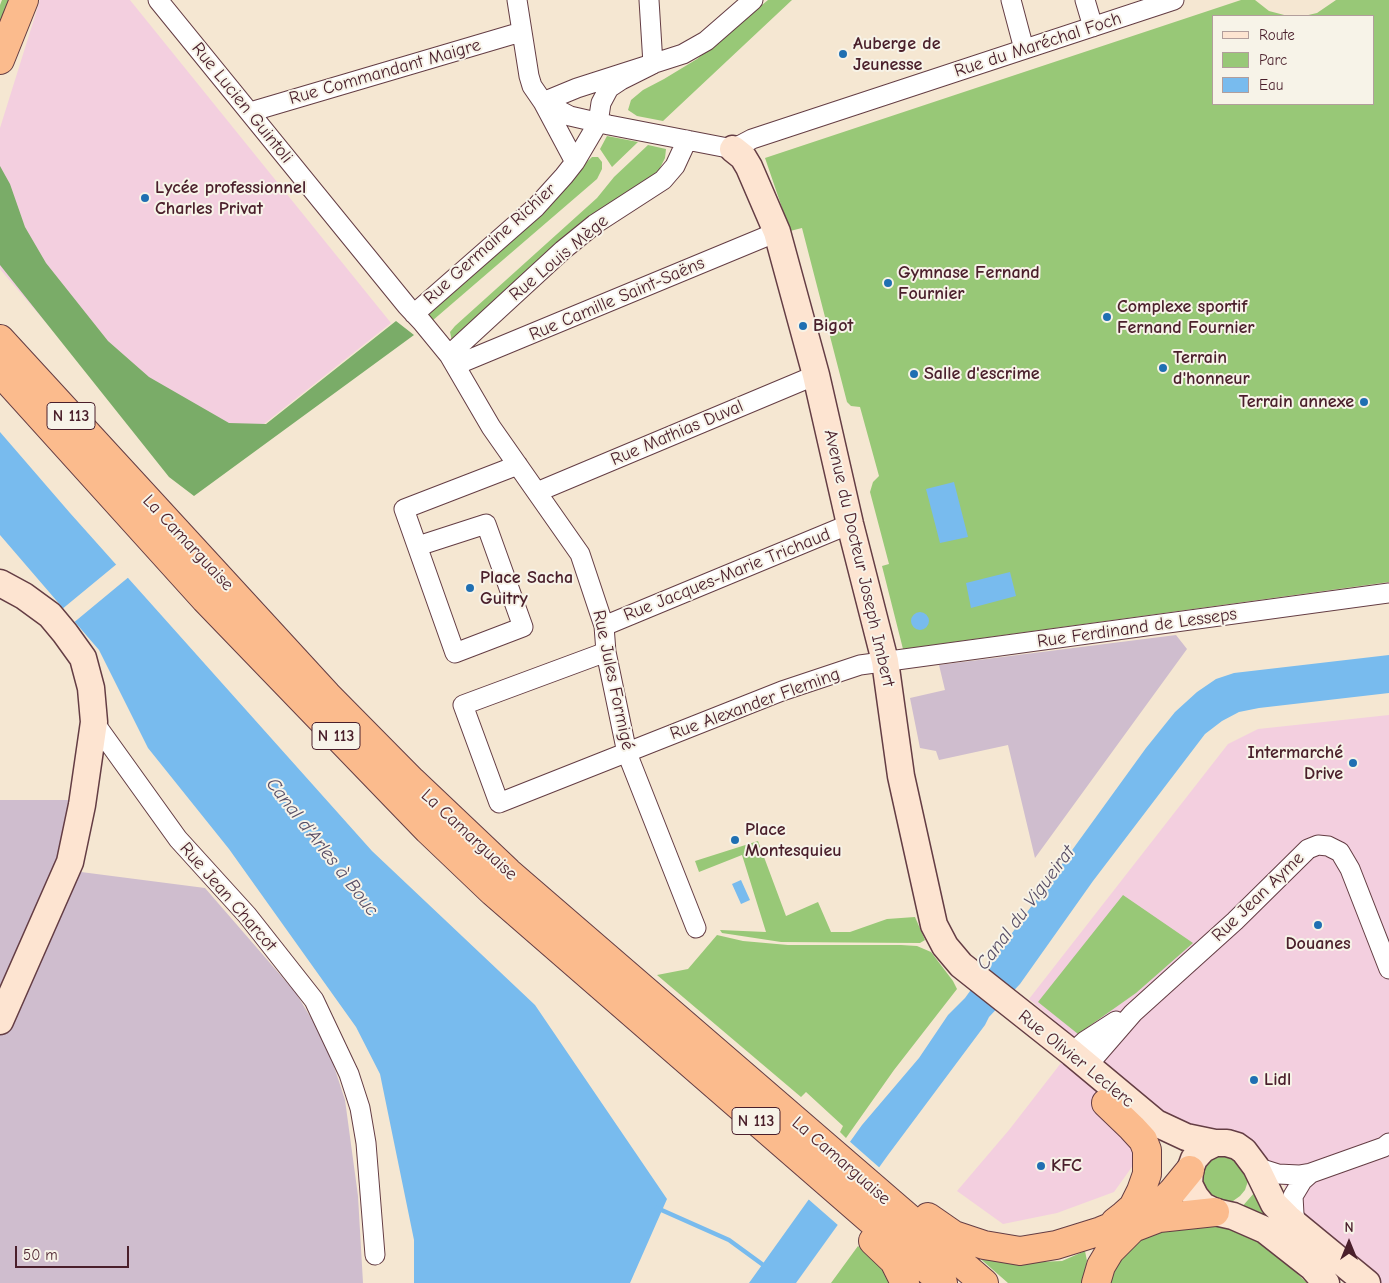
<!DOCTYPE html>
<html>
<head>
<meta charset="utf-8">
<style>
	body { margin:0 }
	#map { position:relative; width:1389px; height:1283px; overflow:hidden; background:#f5e7d2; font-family:"Comic Neue",sans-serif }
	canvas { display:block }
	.legend { position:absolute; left:1212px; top:15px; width:162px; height:90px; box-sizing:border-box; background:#f7f3e8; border:1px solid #b29e9c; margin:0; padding:6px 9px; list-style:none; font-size:15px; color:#4a1f2b }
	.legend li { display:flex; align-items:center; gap:10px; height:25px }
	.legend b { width:25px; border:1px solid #b29e9c }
	.north { position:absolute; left:1324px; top:1218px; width:50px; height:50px; -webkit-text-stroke:4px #f7f3e8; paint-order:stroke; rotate:0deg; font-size:14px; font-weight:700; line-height:20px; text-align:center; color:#4a1f2b }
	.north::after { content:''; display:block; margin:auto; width:18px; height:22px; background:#4a1f2b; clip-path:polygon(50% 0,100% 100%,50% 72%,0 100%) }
	.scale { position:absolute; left:15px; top:1246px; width:114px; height:22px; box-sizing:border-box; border:2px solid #4a1f2b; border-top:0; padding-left:6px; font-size:15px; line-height:18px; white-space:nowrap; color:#4a1f2b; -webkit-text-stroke:4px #f7f3e8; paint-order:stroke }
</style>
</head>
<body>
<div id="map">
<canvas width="1389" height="1283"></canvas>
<ul class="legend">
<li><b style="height:6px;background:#fde4d1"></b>Route</li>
<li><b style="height:14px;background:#98c877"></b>Parc</li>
<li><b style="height:14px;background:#78bbee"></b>Eau</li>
</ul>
<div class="north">N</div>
<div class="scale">50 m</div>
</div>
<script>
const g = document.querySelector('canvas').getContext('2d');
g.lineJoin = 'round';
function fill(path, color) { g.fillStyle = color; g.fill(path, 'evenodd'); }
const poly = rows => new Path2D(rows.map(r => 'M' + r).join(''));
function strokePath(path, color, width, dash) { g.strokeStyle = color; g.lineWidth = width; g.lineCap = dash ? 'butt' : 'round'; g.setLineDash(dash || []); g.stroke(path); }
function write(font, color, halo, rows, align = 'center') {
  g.font = font + ' "Comic Neue",sans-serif'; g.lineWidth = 4; g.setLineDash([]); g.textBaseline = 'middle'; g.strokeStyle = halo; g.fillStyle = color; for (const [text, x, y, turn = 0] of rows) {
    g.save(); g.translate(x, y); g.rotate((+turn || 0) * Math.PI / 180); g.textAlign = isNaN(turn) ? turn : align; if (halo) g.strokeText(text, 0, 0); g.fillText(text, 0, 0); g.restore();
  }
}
const built = poly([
	[40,0,130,0,391,323,186,486,0,269,0,128],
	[1389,715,1389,1283,1374,1283,1311,1222,1264,1158,1235,1132,1161,1119,1134,1164,1114,1192,1057,1213,1003,1224,957,1191,1009,1130,1078,1041,1029,999,1228,744,1258,729]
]);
const industrial = poly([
	[1176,635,1187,649,1035,858,1008,745,939,760,936,751,920,748,910,698,945,690,939,665],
	[0,800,71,800,81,872,205,888,296,993,327,1045,345,1100,358,1196,363,1283,0,1283]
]);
const green = poly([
	[2,0,14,0,0,36,0,5],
	[768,0,792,0,663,121,637,116,628,110,631,100,643,90,664,79,697,59],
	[1241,0,1255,0,1269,11,1288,16,1213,16,1213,104,1373,104,1373,16,1304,16,1317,13,1336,0,1389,0,1389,582,903,649,882,566,889,564,870,492,873,482,879,476,860,407,851,406,847,402,802,228,790,231,765,158],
	[607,136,638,142,612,167,600,149],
	[648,145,666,149,665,158,659,170,452,341,450,332,455,326,597,198,614,177],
	[592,157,598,157,602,162,602,169,597,179,432,321,428,314],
	[758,841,786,916,818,902,831,932,850,932,887,919,915,917,925,940,920,943,781,942,722,933,720,930,766,932,742,855,699,872,695,861],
	[1123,895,1193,943,1136,993,1078,1034,1038,1002],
	[717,935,743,941,788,945,901,945,917,946,931,952,953,981,957,989,894,1070,846,1138,840,1132,843,1126,806,1092,801,1097,657,975,688,969],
	[1226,1149,1249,1173,1248,1181,1245,1190,1240,1196,1233,1201,1224,1204,1207,1200,1196,1167],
	[1255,1192,1272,1219,1240,1209],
	[1203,1223,1237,1231,1268,1246,1307,1283,1106,1283,1108,1274,1132,1244,1163,1228],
	[858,1246,883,1269,890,1283,831,1283],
	[1085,1251,1087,1261,1082,1283,1008,1283,976,1255,1015,1263,1062,1261]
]);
const forest = poly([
	[0,166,10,184,25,227,46,263,108,341,149,377,229,423,266,424,396,321,414,335,194,496,169,477,0,265]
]);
const water = poly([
	[0,432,70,513,372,851,535,1005,667,1199,630,1283,414,1283,414,1240,380,1074,356,1027,229,849,148,748,99,650,0,535],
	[954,482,968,537,940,543,926,489],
	[1010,572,1016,596,971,608,966,583],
	'911 621a9 9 0 1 1 18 0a9 9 0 1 1-18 0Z',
	[1389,655,1389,693,1259,708,1239,712,1222,721,1205,734,1093,881,1020,984,989,1017,985,1025,888,1155,796,1283,749,1283,862,1125,919,1058,948,1015,965,998,1146,748,1175,712,1197,692,1216,679,1234,673],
	[741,880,750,900,741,904,732,884]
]);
const pier = poly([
	[118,563,130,576,72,624,61,610],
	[848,1140,881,1169,839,1226,807,1198]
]);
const stream = poly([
	[657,1208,729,1240,766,1267]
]);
const street = poly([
	[158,0,407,306,422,322,449,355,491,427,580,554,604,626,606,652,627,753,696,928],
	[517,0,529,76,532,86,543,102,570,116,609,125,733,149,752,139,1174,0],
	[649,0,653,64],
	[1011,0,1024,49],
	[1085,0,1093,27],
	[543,102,577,88,683,54,706,41,753,0],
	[543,102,575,162],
	[250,112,521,32],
	[414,314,536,207,564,176,575,162,598,123,601,103,609,88,621,80,653,64],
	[449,355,563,250,595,224,663,180,675,166,687,140],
	[456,365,777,232],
	[537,492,816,375],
	[418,546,486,524,523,627,455,653,404,509,518,465],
	[604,626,850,524],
	[606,652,463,705,499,803,782,691,860,665,1389,593],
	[94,722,178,839,247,915,314,1000,349,1074,360,1108,366,1143,375,1255],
	[1072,1053,1085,1041,1116,1021],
	[1087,1066,1133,1013,1235,921,1308,849,1318,845,1328,846,1340,852,1350,869,1389,969],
	[1256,1167,1278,1174,1299,1175,1311,1173,1384,1147,1389,1143],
	[1297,1226,1294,1214,1293,1196,1302,1181,1311,1173]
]);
const secondary = poly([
	[733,149,743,157,749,167,777,232,816,375,850,524,885,661,901,776,934,925,945,946,961,965,1072,1053,1156,1123,1186,1137,1215,1143],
	[0,583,24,596,50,615,65,633,83,658,91,688,94,722,82,805,70,862,0,1021],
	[1326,1283,1312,1267,1265,1230,1233,1216,1215,1212,1203,1206,1195,1196,1189,1184,1190,1170,1194,1159,1203,1149,1215,1143,1227,1143,1237,1146,1244,1151,1256,1167,1274,1204,1288,1218,1367,1283]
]);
const highway = poly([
	[0,60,24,0],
	[0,339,327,695,412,781,508,872,984,1283],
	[0,372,205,599,428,830,493,892,943,1283],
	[1106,1103,1132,1128,1143,1140,1147,1150,1147,1174,1141,1191,1133,1207,1124,1215,1115,1222],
	[928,1217,954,1235,984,1245,1020,1251,1056,1245,1101,1231,1155,1209,1172,1192,1190,1170],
	[873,1241,894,1261,905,1283],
	[1096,1283,1101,1266,1110,1251,1133,1228,1159,1218,1215,1212]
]);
const markers = [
	[843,54,5,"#1f6fb2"],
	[145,198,5,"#1f6fb2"],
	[888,283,5,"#1f6fb2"],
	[1107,317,5,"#1f6fb2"],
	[803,326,5,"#1f6fb2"],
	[1163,368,5,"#1f6fb2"],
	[914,374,5,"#1f6fb2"],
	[1364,402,5,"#1f6fb2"],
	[470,588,5,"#1f6fb2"],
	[1353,763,5,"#1f6fb2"],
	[735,840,5,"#1f6fb2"],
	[1318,925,5,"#1f6fb2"],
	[1254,1080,5,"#1f6fb2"],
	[1041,1166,5,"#1f6fb2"]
];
const shields = [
	[71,416,48],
	[336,736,48],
	[756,1121,48]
];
const shieldNames = [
	["N 113",71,416],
	["N 113",336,736],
	["N 113",756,1121]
];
const poiNames = [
	["Auberge de",853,44],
	["Jeunesse",853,65],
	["Lycée professionnel",155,188],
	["Charles Privat",155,209],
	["Gymnase Fernand",898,273],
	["Fournier",898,294],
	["Complexe sportif",1117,307],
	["Fernand Fournier",1117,328],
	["Bigot",813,326],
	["Terrain",1173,358],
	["d'honneur",1173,379],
	["Salle d'escrime",924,374],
	["Terrain annexe",1354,402,"right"],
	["Place Sacha",480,578],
	["Guitry",480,599],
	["Intermarché",1343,753,"right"],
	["Drive",1343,774,"right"],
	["Place",745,830],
	["Montesquieu",745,851],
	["Douanes",1318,944,"center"],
	["Lidl",1264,1080],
	["KFC",1051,1166]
];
const streetNames = [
	["Rue du Maréchal Foch",1038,45,-18],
	["Rue Commandant Maigre",385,72,-16],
	["Rue Lucien Guintoli",242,103,51],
	["Rue Germaine Richier",490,244,-42],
	["Rue Louis Mège",559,258,-40],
	["Rue Camille Saint-Saëns",617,299,-23],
	["Rue Mathias Duval",677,433,-23],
	["La Camarguaise",188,543,47],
	["Avenue du Docteur Joseph Imbert",859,558,77],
	["Rue Jacques-Marie Trichaud",727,575,-22],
	["Rue Ferdinand de Lesseps",1137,628,-8],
	["Rue Jules Formigé",613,680,78],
	["Rue Alexander Fleming",755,704,-20],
	["La Camarguaise",469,835,43],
	["Rue Jean Charcot",228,897,49],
	["Rue Jean Ayme",1258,897,-44],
	["Rue Olivier Leclerc",1076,1059,39],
	["La Camarguaise",841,1161,41]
];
const waterNames = [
	["Canal d'Arles à Bouc",322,847,52],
	["Canal du Vigueirat",1026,908,-53]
];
fill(built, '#f3cfdf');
fill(industrial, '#cfbdce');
fill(green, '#98c877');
fill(forest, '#7aac68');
fill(water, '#78bbee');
fill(pier, '#f5e7d2');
strokePath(stream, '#78bbee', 4.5);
strokePath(street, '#643d44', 21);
strokePath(secondary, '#643d44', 29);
strokePath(highway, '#643d44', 30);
strokePath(street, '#fff', 19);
strokePath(secondary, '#fde4d1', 26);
strokePath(highway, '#fbbb8d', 28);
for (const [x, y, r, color] of markers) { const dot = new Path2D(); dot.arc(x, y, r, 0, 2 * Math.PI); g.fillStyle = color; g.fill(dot); strokePath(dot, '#f7f3e8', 2); }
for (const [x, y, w] of shields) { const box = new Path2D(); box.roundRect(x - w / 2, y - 13.5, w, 27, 4); g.fillStyle = '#f7f3e8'; g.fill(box); strokePath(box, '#4a1f2b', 1); }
write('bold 16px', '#4a1f2b', null, shieldNames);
write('bold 18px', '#4a1f2b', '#f7f3e8', poiNames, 'left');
write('18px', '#4a1f2b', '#f7f3e8', streetNames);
write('italic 19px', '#584e66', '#f7f3e8', waterNames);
</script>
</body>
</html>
